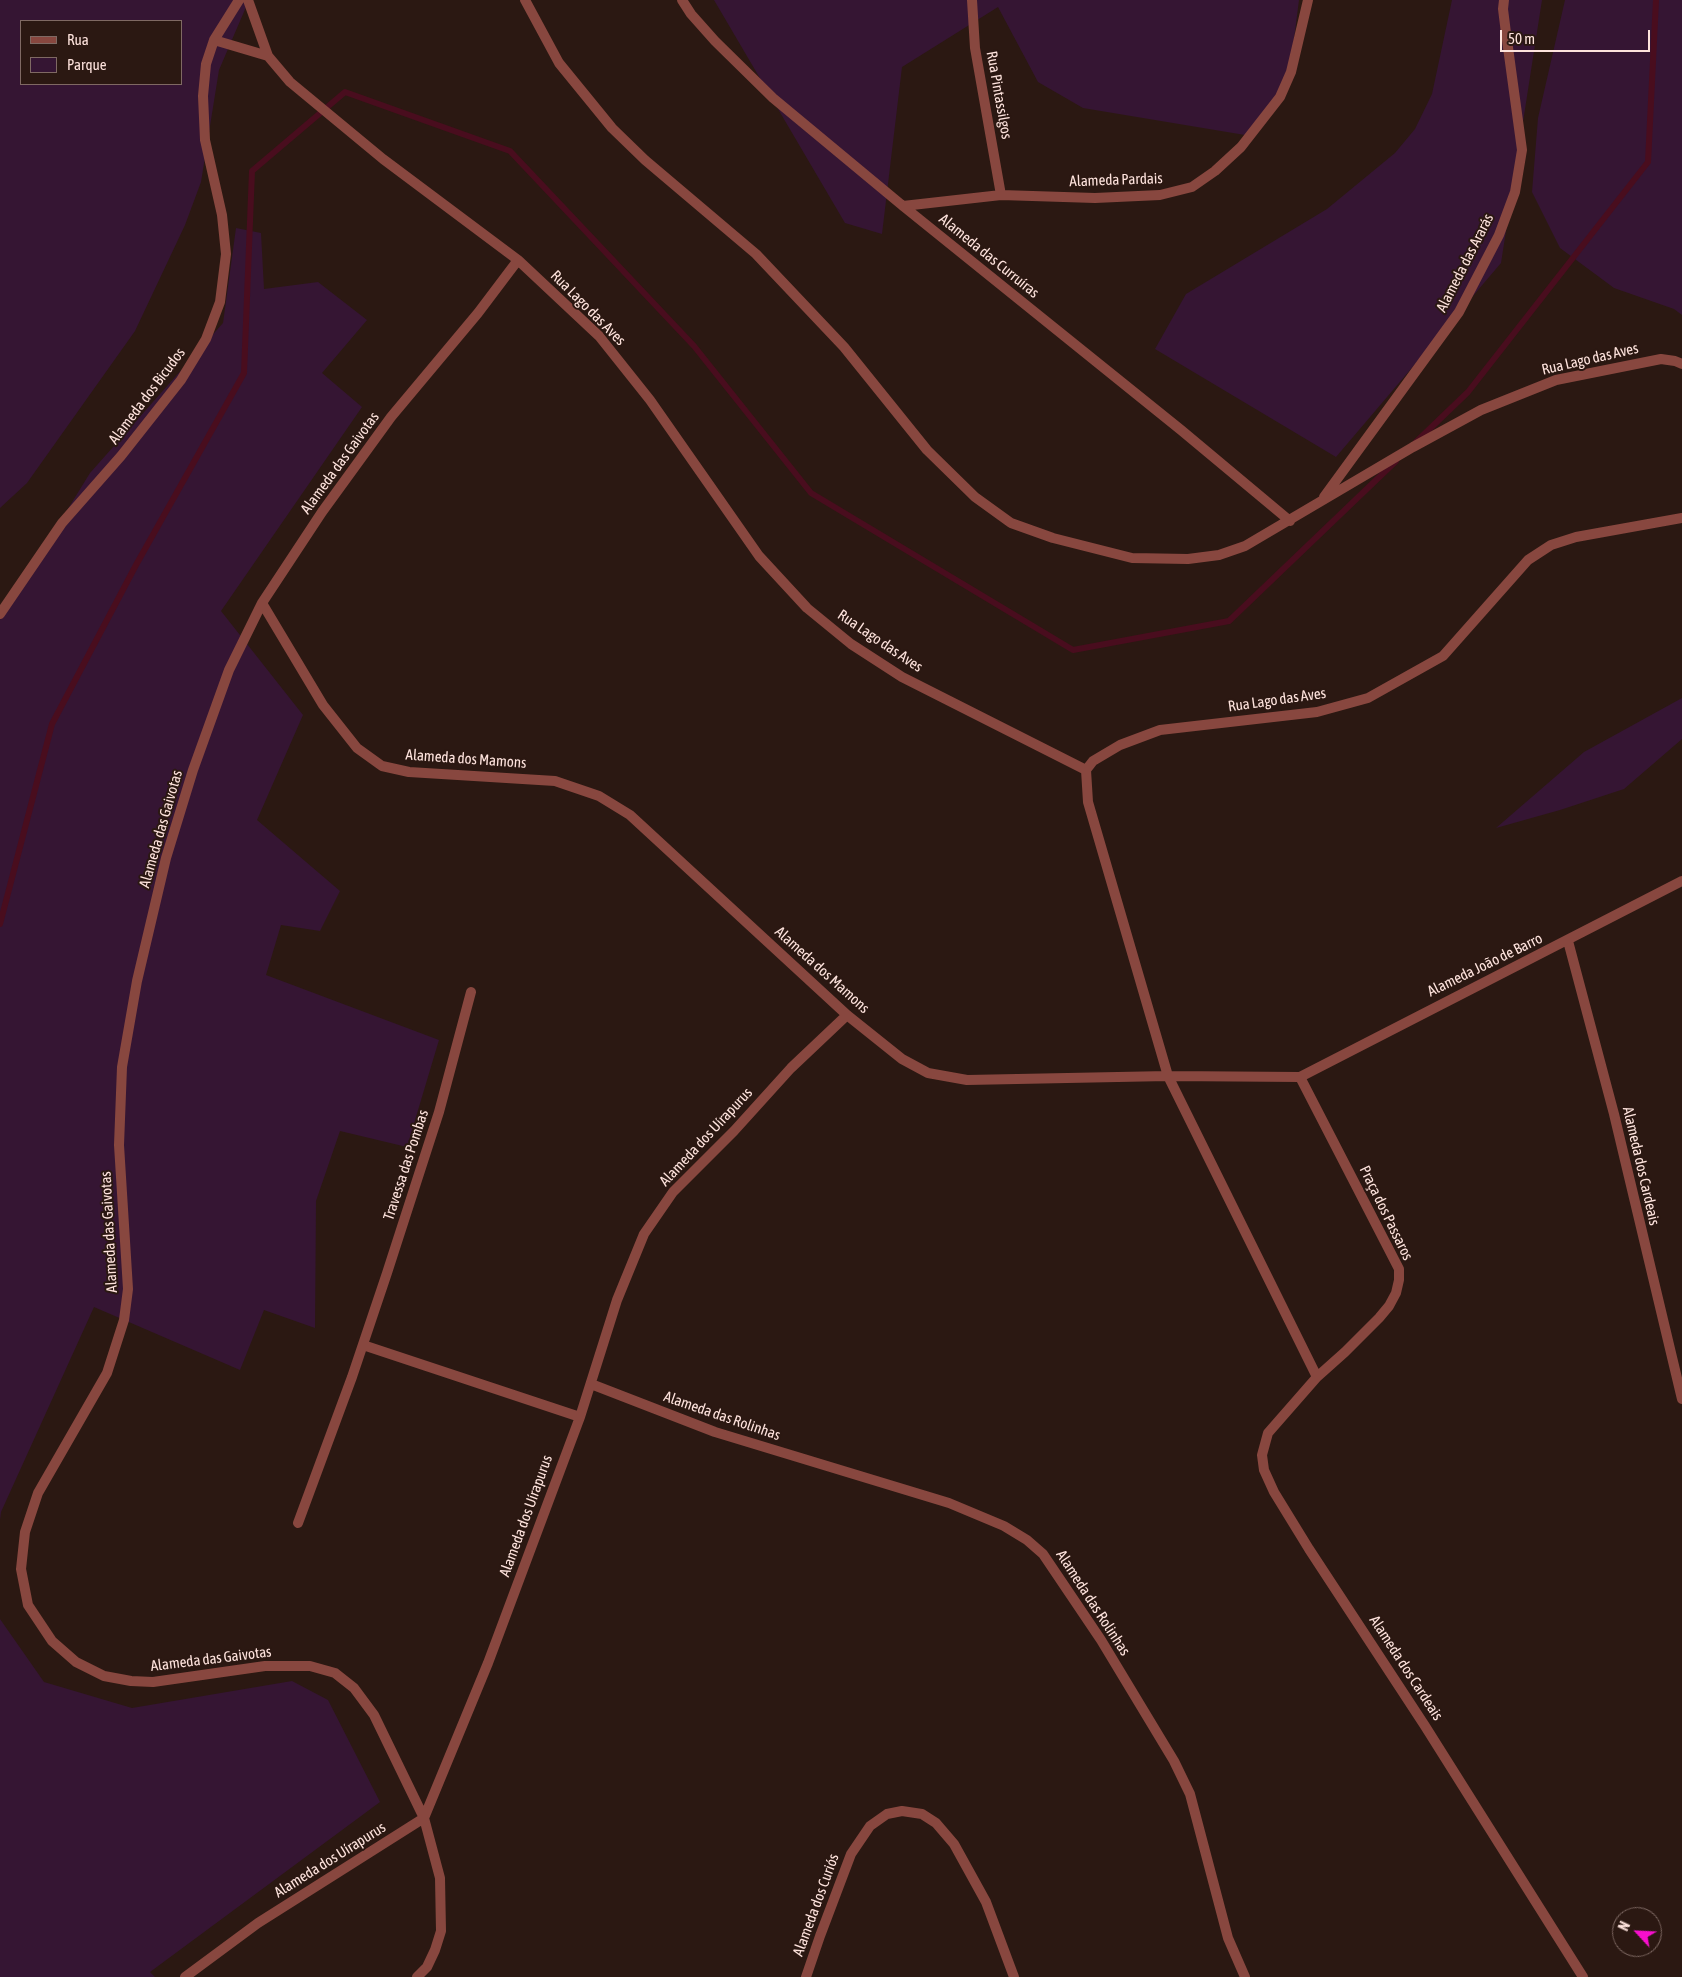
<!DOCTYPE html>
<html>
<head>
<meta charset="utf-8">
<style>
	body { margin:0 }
	#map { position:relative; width:1682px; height:1977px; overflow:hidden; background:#2b1812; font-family:"Asap Condensed",sans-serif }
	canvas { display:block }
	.legend { position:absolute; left:20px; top:20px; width:162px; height:65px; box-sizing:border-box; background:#2b1812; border:1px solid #7f6963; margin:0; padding:6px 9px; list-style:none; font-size:15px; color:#fee3dd }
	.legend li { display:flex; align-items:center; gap:10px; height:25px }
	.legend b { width:25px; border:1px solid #7f6963 }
	.north { position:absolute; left:1612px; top:1907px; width:50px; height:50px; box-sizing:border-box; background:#2b1812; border:1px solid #7f6963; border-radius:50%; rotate:295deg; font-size:14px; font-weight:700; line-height:20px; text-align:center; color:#fee3dd }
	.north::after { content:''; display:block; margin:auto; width:18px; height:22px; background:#f70fce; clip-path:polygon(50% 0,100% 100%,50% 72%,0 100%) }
	.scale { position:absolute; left:1500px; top:30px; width:150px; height:22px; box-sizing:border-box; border:2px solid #fee3dd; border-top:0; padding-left:6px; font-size:15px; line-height:18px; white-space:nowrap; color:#fee3dd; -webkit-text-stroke:4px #2b1812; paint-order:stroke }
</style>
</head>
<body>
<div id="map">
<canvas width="1682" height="1977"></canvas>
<ul class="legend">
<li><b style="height:6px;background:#88473f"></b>Rua</li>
<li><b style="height:14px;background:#351533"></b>Parque</li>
</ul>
<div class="north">N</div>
<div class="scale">50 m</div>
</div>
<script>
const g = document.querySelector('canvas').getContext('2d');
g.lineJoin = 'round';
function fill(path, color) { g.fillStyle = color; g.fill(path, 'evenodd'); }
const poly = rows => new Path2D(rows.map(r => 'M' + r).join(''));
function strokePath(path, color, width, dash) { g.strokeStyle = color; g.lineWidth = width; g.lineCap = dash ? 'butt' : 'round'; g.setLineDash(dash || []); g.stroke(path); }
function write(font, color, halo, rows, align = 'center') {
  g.font = font + ' "Asap Condensed",sans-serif'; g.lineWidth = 4; g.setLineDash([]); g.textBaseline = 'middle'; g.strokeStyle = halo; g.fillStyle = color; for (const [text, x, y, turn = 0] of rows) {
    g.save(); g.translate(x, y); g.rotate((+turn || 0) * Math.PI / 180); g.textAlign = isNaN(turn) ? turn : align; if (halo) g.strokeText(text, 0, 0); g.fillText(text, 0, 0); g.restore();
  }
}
const green = poly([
	[0,0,249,0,219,70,201,182,185,225,135,331,27,483,0,508],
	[21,21,181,21,181,84,21,84],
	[714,0,1299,0,1292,55,1278,106,1251,136,1083,108,1038,82,998,7,902,67,882,234,845,223],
	[1452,0,1542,0,1501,263,1336,457,1155,349,1186,294,1327,209,1395,153,1415,129,1432,94],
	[1565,0,1682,0,1682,315,1674,309,1614,288,1560,248,1532,192,1538,118],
	[236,228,261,233,264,289,318,282,367,320,322,373,362,407,221,611,303,715,257,820,340,891,320,931,281,925,266,975,439,1040,407,1147,340,1131,316,1201,315,1328,264,1310,240,1370,94,1307,1,1512,0,1520,0,619,90,473,223,323],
	[1682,698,1682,739,1624,789,1560,810,1496,828,1584,752],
	[0,1619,44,1682,132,1708,292,1681,328,1700,380,1802,150,1972,155,1977,0,1977]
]);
const stream = poly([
	[1416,442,1468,392,1648,162,1656,0],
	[0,924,52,724,136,565,244,373,252,171,345,92,510,151,694,346,811,493,1073,650,1229,621,1396,461]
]);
const minor = poly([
	[248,0,268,56,290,82,383,159,518,260,599,336,650,400,759,556,807,608,851,644,902,677,1086,770,1093,761,1120,745,1160,730,1317,712,1368,698,1443,656,1528,560,1551,545,1576,537,1682,518],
	[525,0,559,63,612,128,645,160,756,254,844,347,927,450,975,497,1011,523,1053,538,1132,558,1188,559,1219,555,1245,546,1413,447,1481,410,1556,380,1661,359,1675,361,1682,364],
	[682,0,691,14,715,41,773,98,903,206,1181,430,1290,521],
	[972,0,975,48,1001,195],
	[214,40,239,0],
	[903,206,1001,195,1095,198,1160,195,1192,187,1215,171,1241,147,1280,97,1291,72,1308,0],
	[1324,497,1459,312,1499,235,1515,192,1522,150,1506,33,1503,9,1504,0],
	[262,603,323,705,357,748,382,766,409,772,555,781,599,796,630,815,847,1015,902,1059,928,1073,967,1080,1168,1076,1300,1077,1682,881],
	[0,614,62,523,121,456,181,380,206,339,220,302,226,254,222,215,205,140,203,96,206,64,214,40,268,56],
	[1086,770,1088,802,1168,1076,1317,1377],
	[1568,941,1614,1114,1682,1399],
	[1300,1077,1399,1269,1399,1280,1396,1293,1389,1306,1379,1318,1345,1352,1317,1377,1268,1433,1262,1455,1264,1470,1274,1492,1309,1549,1425,1726,1583,1977],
	[363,1345,580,1417],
	[591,1384,715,1432,949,1503,1004,1526,1027,1540,1043,1554,1101,1640,1174,1761,1190,1794,1228,1938,1245,1977],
	[298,1523,352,1377,387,1273,439,1112,471,992],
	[185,1977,258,1923,424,1818,488,1663,580,1417,617,1300,644,1234,673,1192,734,1131,791,1068,847,1015],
	[417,1977,427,1967,435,1950,441,1931,440,1878,424,1818,374,1715,354,1688,335,1673,310,1666,265,1666,153,1682,131,1681,104,1676,76,1662,52,1641,28,1605,21,1569,25,1532,38,1493,107,1373,124,1320,128,1289,119,1145,122,1067,137,981,166,858,193,770,229,670,262,603,322,512,391,417,478,313,518,260],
	[806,1977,820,1936,851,1854,870,1826,887,1814,902,1811,922,1814,936,1823,954,1844,986,1902,1014,1977]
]);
const streetNames = [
	["Rua Pintassilgos",999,95,80],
	["Alameda Pardais",1116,180,-2],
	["Alameda das Curruíras",989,256,39],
	["Alameda das Ararás",1465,263,-63],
	["Rua Lago das Aves",588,308,45],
	["Rua Lago das Aves",1590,359,-13],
	["Alameda dos Bicudos",147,396,-53],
	["Alameda das Gaivotas",340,463,-54],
	["Rua Lago das Aves",880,641,34],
	["Rua Lago das Aves",1277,700,-8],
	["Alameda dos Mamons",466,759,4],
	["Alameda das Gaivotas",161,829,-74],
	["Alameda João de Barro",1485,965,-26],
	["Alameda dos Mamons",822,970,42],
	["Alameda dos Uírapurus",706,1137,-47],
	["Travessa das Pombas",406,1165,-72],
	["Alameda dos Cardeais",1641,1166,77],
	["Praça dos Passaros",1386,1213,64],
	["Alameda das Gaivotas",109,1232,-93],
	["Alameda das Rolinhas",722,1416,19],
	["Alameda dos Uírapurus",526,1516,-70],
	["Alameda das Rolinhas",1093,1603,57],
	["Alameda das Gaivotas",211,1659,-7],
	["Alameda dos Cardeais",1406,1668,57],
	["Alameda dos Uírapurus",330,1860,-32],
	["Alameda dos Curiós",816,1905,-70]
];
fill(green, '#351533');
strokePath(stream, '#490d1e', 6);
strokePath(minor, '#88473f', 10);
write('15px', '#fee3dd', '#2b1812', streetNames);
</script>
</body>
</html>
